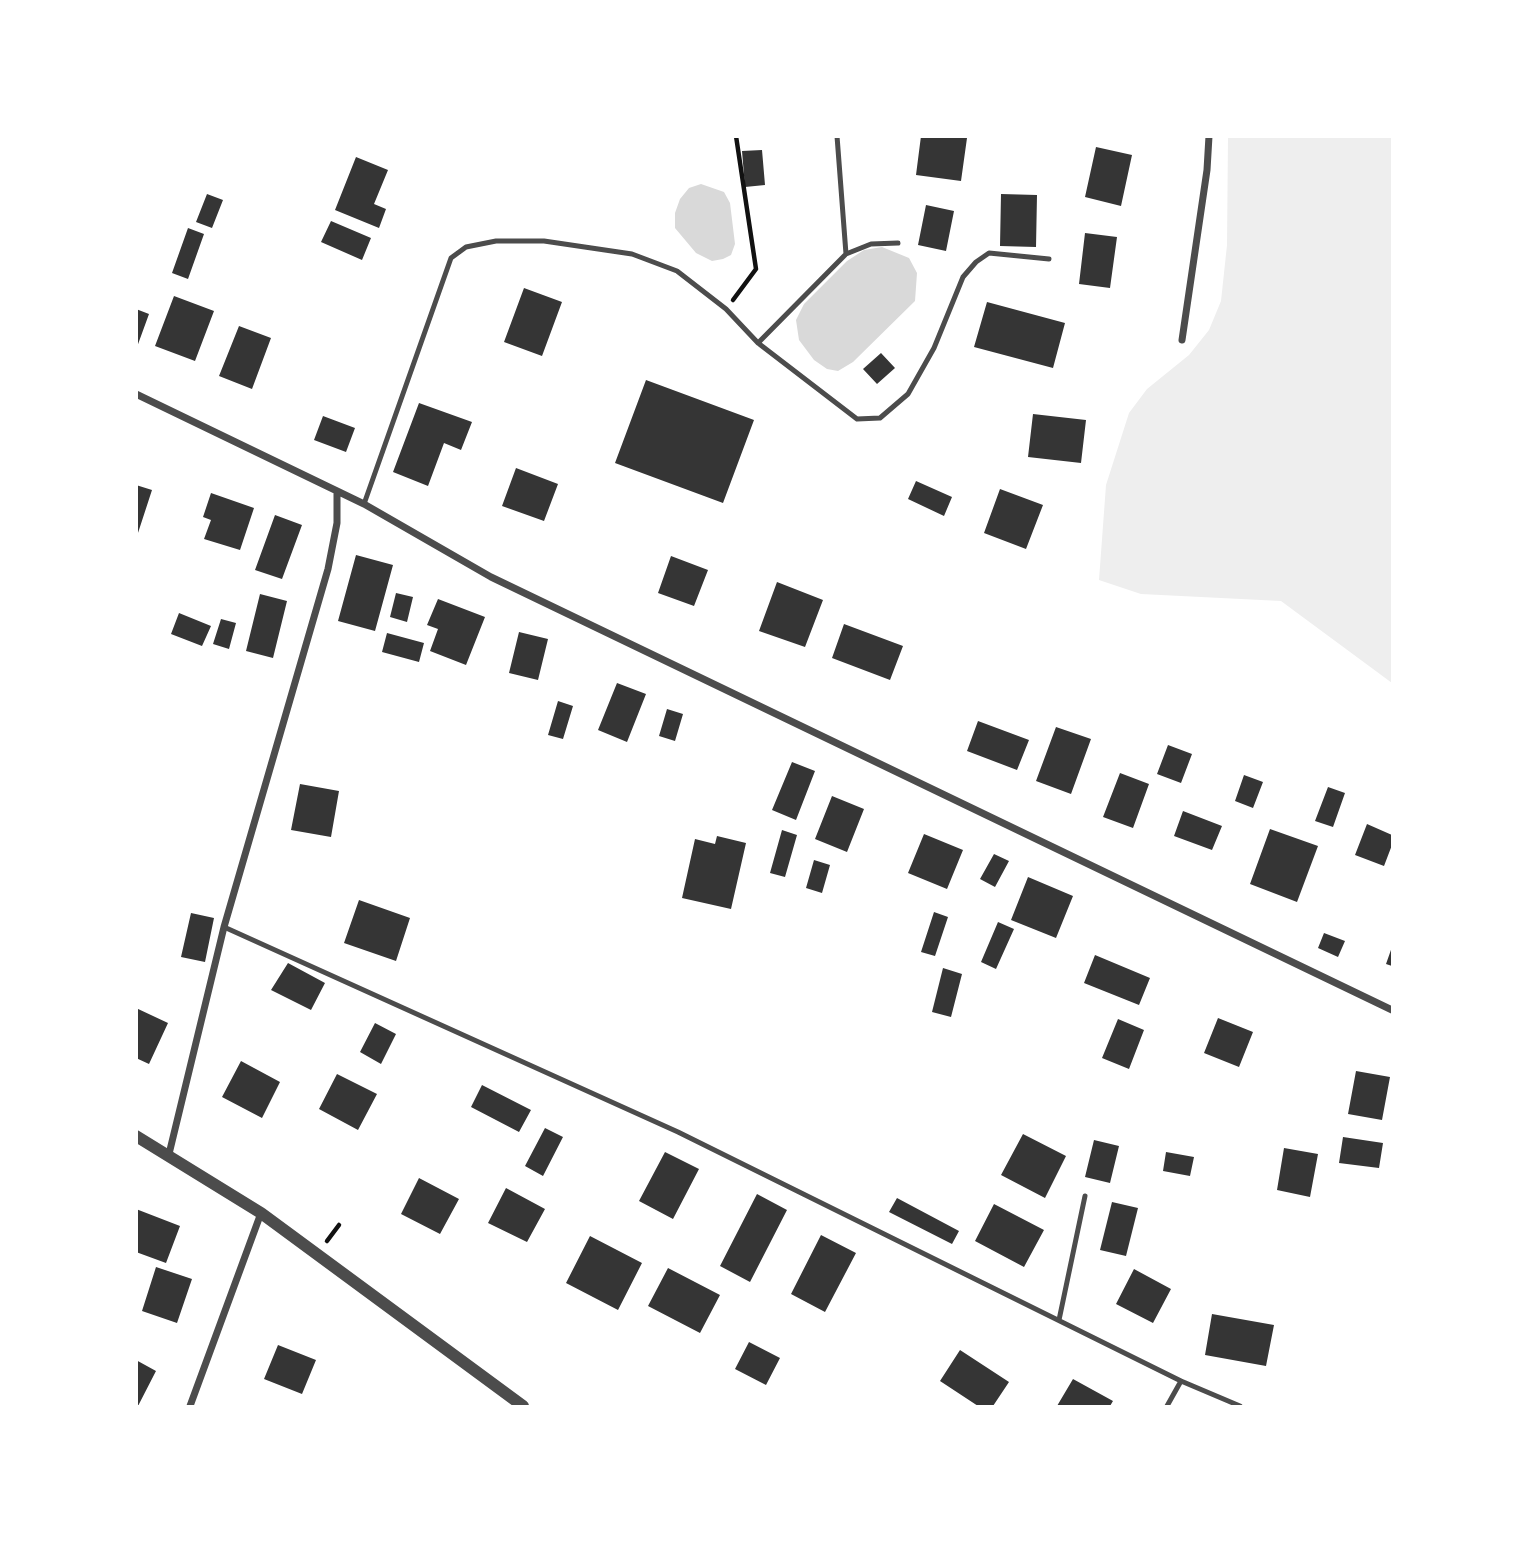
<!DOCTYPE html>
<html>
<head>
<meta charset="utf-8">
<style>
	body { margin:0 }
	#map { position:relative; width:1529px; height:1543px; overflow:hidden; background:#fff; font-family:"IBM Plex Sans",sans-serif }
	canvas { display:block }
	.frame { position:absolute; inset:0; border:138px solid #fff; pointer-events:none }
</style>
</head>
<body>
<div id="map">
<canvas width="1529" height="1543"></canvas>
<div class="frame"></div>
</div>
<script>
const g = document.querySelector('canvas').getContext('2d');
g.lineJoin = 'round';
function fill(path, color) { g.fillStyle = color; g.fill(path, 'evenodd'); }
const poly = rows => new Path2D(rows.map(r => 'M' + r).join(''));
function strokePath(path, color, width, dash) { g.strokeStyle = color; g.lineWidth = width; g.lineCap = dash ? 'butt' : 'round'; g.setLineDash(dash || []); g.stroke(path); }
const green = poly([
	[1228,137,1392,137,1392,683,1281,601,1141,594,1099,580,1106,485,1129,413,1147,389,1189,355,1209,330,1221,301,1227,245]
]);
const water = poly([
	[701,184,724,192,730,203,735,244,731,255,723,259,712,261,696,253,675,228,675,213,680,199,689,188],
	[882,247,909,258,917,273,915,301,853,362,838,371,827,369,814,360,799,340,796,320,804,304,847,261,864,250]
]);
const building = poly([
	[921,136,967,138,961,181,916,175],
	[1096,147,1132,155,1121,206,1085,197],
	[762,150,765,185,745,187,742,151],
	[356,157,388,170,374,204,386,209,379,228,335,210],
	[207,194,223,200,212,228,196,222],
	[1001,194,1037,195,1036,247,1000,246],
	[926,205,954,211,946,251,918,245],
	[331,221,371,238,362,260,321,242],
	[188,228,204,234,188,279,172,273],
	[1085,233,1117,237,1110,288,1079,284],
	[524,288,562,302,542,356,504,342],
	[174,296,214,311,195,361,155,346],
	[987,302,1065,323,1053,368,974,347],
	[136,309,149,314,137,347,136,347],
	[239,326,271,338,252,389,219,376],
	[881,353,895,368,877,384,863,369],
	[646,380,754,420,723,503,615,463],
	[419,403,472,422,461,450,444,443,428,486,393,472],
	[1033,414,1086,420,1081,463,1028,457],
	[323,416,355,428,346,452,314,440],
	[516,468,558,484,544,521,502,506],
	[916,481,952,497,944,516,908,499],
	[136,485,152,490,137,536,136,536],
	[1000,489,1043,505,1026,549,984,533],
	[211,493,254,508,240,550,204,539,211,520,203,517],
	[275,515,302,525,282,579,255,570],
	[356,555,393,565,375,631,338,621],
	[671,556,708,570,694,606,658,593],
	[777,582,823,600,805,647,759,631],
	[396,593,413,597,407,622,390,617],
	[260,594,287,601,273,658,246,651],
	[438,599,485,617,466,665,430,651,438,629,427,625],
	[179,613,211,626,202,646,171,634],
	[221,619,236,623,229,649,213,644],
	[844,624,903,646,890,680,832,658],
	[519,632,548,639,538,680,509,673],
	[387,633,424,643,419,662,382,652],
	[617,683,646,694,627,742,598,730],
	[558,701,573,706,563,739,548,735],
	[667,709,683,714,675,741,659,736],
	[978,721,1029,740,1017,770,967,751],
	[1056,727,1091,739,1071,794,1036,781],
	[1168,745,1192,754,1181,783,1157,774],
	[792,762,815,771,796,820,772,810],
	[1120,773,1149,784,1133,828,1103,817],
	[1244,775,1263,782,1253,808,1235,801],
	[300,784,339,791,331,837,291,830],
	[1328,787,1345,793,1333,827,1315,821],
	[832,796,864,809,847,852,815,839],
	[1183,811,1222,826,1212,850,1174,836],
	[1367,824,1392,835,1392,845,1384,866,1355,855],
	[1270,829,1318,846,1297,902,1250,884],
	[782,830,797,835,785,877,770,873],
	[924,834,963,850,947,889,908,873],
	[717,836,746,843,731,909,682,898,695,839,715,844],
	[994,854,1009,861,995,887,980,879],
	[814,860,830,865,822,893,806,888],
	[1028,877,1073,896,1056,938,1011,920],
	[359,900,410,918,396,961,344,943],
	[934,912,948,917,935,956,921,952],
	[191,913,214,918,205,962,181,957],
	[998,922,1014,929,996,969,981,962],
	[1324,933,1345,941,1338,957,1318,948],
	[1392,947,1392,966,1386,964],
	[1095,955,1150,978,1139,1005,1084,983],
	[288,963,325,983,311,1010,271,990],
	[943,968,962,974,951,1017,932,1012],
	[136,1008,168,1023,149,1064,136,1058],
	[1218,1018,1253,1032,1239,1067,1204,1053],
	[1118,1019,1144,1030,1129,1069,1102,1058],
	[375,1023,396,1034,381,1064,360,1052],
	[241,1061,280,1082,262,1118,222,1097],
	[1356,1071,1390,1077,1382,1120,1348,1114],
	[337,1074,377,1094,358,1130,319,1109],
	[482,1085,531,1110,519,1132,471,1107],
	[545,1128,563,1137,543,1176,525,1166],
	[1023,1134,1066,1156,1045,1198,1001,1175],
	[1343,1137,1383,1143,1379,1168,1339,1163],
	[1094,1140,1119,1146,1110,1183,1085,1177],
	[1284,1148,1318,1154,1310,1197,1277,1190],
	[665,1152,699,1169,673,1219,639,1201],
	[1166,1152,1194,1157,1190,1176,1163,1171],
	[419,1178,459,1199,440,1234,401,1214],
	[506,1188,545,1209,527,1242,488,1223],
	[757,1194,787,1210,750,1282,720,1266],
	[897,1198,959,1231,952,1244,889,1212],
	[1112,1202,1138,1208,1126,1256,1100,1250],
	[994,1204,1044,1230,1024,1267,975,1241],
	[136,1209,180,1226,166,1263,136,1252],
	[821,1235,856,1253,825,1312,791,1294],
	[590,1236,642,1263,618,1310,566,1283],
	[156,1267,192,1279,177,1323,142,1311],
	[668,1268,720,1295,700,1333,648,1306],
	[1134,1269,1171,1289,1153,1323,1116,1304],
	[1212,1314,1274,1325,1266,1366,1205,1355],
	[749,1342,780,1358,766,1385,735,1369],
	[278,1345,316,1360,302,1394,264,1379],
	[960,1350,1009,1382,993,1406,978,1406,940,1381],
	[136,1360,156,1371,138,1406,136,1406],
	[1073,1379,1113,1401,1110,1406,1057,1406]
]);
const path = poly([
	[733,300,756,269,736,136],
	[327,1241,339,1225]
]);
const service = poly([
	[846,254,871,244,898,243],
	[758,343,846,254,837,136],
	[364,504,451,258,466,247,496,241,544,241,632,254,677,271,726,309,758,343,857,419,880,418,908,394,934,348,963,277,976,262,989,253,1049,259],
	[224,927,678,1132,1181,1381,1167,1406],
	[1059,1320,1085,1196],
	[1181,1381,1240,1406]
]);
const minor = poly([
	[1182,340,1207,170,1209,136],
	[136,394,364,504,491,577,1392,1010],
	[169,1154,224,927,328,569,337,523,337,491],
	[190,1406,261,1213]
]);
const tertiary = poly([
	[136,1136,261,1213,523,1406]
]);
fill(green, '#eee');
fill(water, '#d9d9d9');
fill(building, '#353535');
strokePath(path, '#111', 4.5);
strokePath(service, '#4c4c4c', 5);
strokePath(minor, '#4c4c4c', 7);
strokePath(tertiary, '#4c4c4c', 12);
</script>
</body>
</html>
